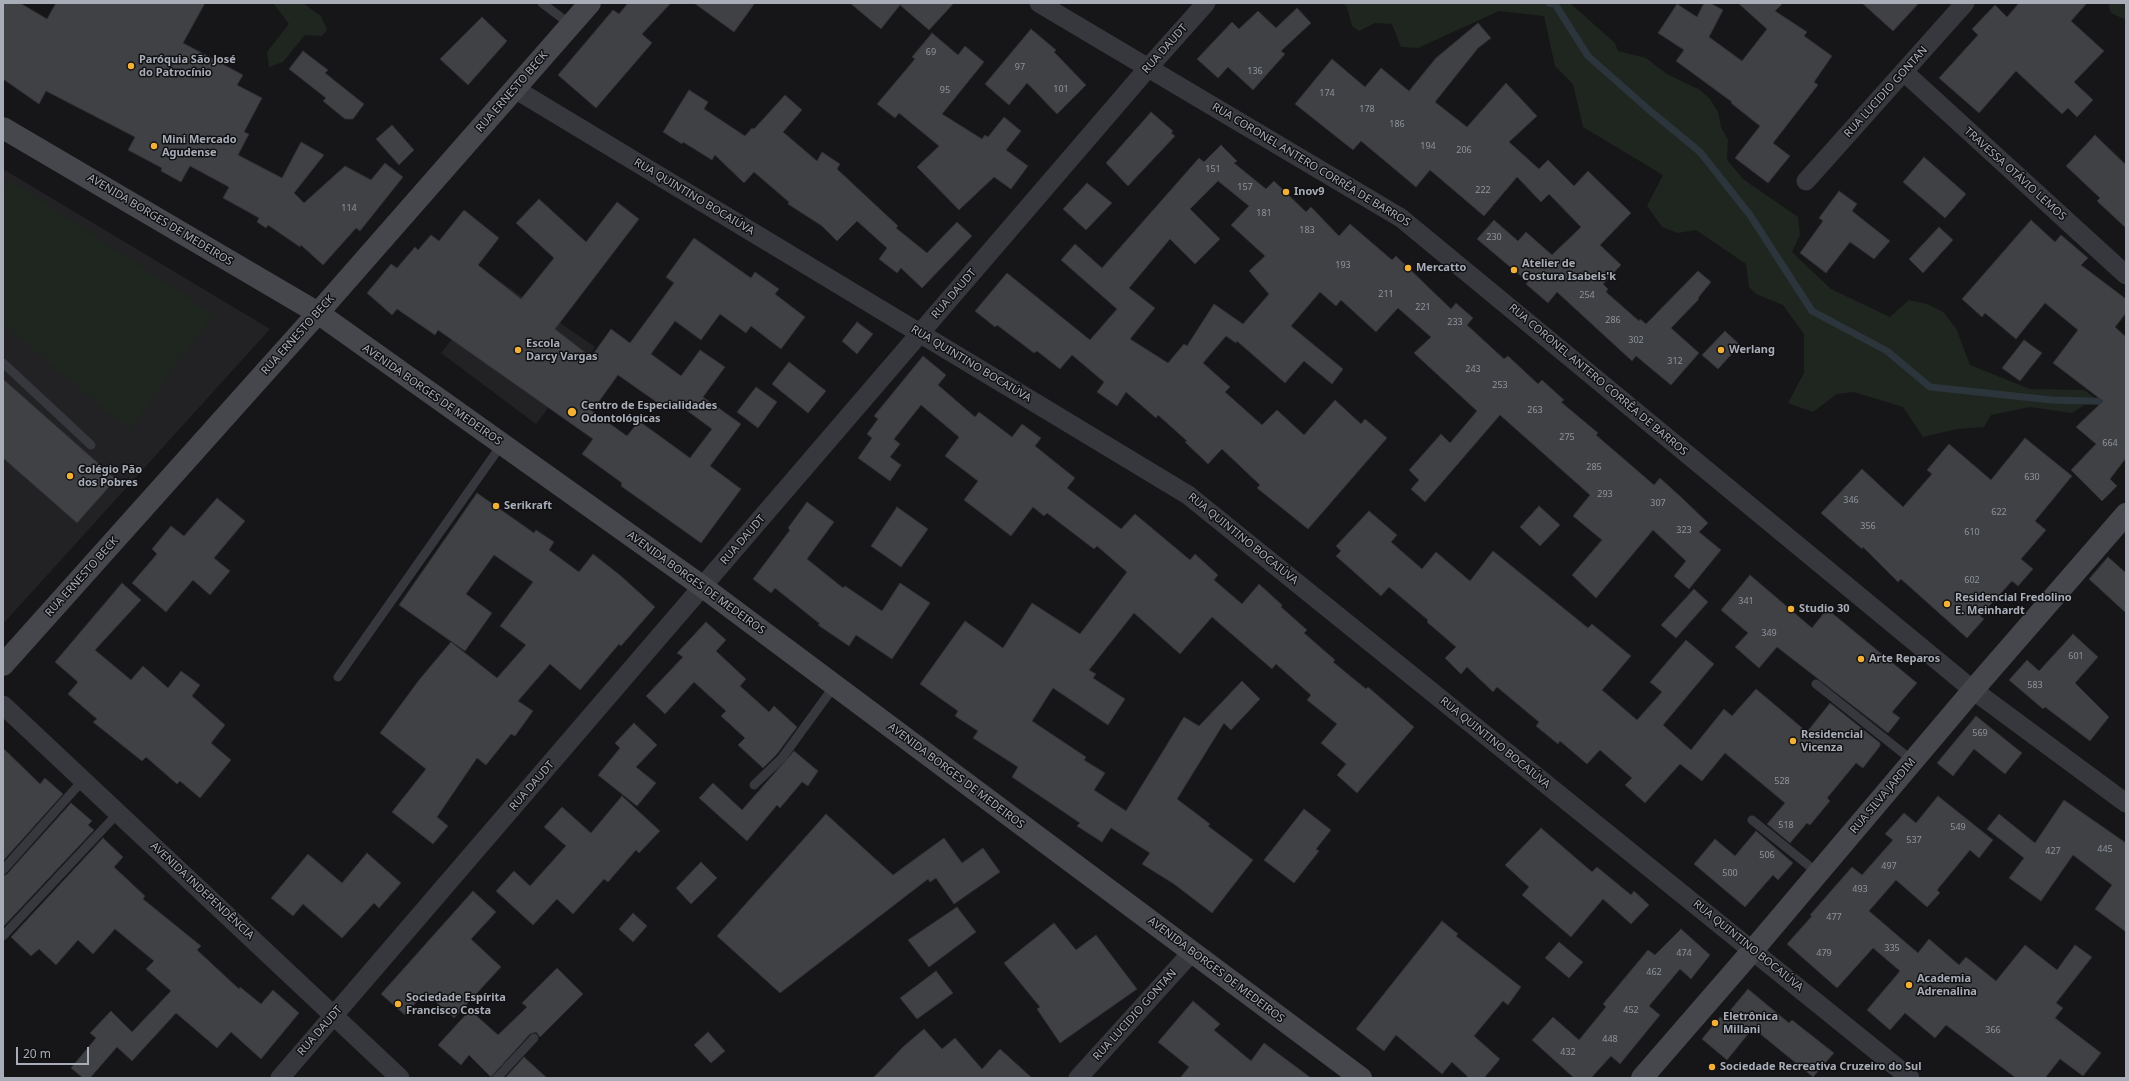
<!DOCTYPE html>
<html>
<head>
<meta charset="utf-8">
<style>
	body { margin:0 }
	#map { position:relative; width:2129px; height:1081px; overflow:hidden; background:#161618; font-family:"Noto Sans",sans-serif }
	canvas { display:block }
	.frame { position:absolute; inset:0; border:4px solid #a8adb8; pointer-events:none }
	.scale { position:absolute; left:16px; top:1047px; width:73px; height:18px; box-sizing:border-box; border:2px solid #a8adb8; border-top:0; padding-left:5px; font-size:12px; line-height:14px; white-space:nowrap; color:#a8adb8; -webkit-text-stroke:3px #111113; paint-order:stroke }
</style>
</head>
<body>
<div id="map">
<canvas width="2129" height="1081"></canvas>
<div class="frame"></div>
<div class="scale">20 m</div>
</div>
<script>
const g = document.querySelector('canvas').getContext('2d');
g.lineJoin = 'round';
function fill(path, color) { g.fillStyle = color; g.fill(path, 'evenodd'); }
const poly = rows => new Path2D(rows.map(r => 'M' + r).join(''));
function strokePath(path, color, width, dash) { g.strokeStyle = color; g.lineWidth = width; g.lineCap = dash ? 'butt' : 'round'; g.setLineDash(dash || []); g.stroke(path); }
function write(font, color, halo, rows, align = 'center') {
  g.font = font + ' "Noto Sans",sans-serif'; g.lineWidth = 3; g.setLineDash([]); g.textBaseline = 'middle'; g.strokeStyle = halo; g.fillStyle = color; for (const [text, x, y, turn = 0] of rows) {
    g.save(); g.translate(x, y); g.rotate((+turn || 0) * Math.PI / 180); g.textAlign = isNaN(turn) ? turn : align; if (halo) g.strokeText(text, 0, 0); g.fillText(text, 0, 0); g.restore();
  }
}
const built = poly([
	[3,169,270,329,3,624],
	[498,280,595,347,536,424,441,353]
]);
const green = poly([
	[273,3,303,3,321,16,327,30,322,36,305,35,283,62,269,67,267,52,289,24],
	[1342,3,1570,3,1615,43,1618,51,1646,58,1667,74,1700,90,1710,99,1718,112,1721,127,1728,140,1727,160,1743,179,1798,217,1800,235,1792,252,1831,289,1890,317,1909,300,1927,304,1943,312,1956,328,1970,365,2030,389,2084,390,2095,398,2072,413,2030,407,1991,415,1984,427,1957,429,1923,437,1903,407,1854,392,1837,394,1813,412,1788,403,1804,373,1804,334,1783,305,1756,294,1749,287,1746,264,1696,230,1678,233,1662,227,1647,206,1663,175,1583,127,1573,84,1555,66,1544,16,1499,11,1418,48,1401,47,1392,24,1375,23,1359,31,1352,26,1347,7],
	[2108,3,2126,3,2126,20,2111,13],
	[10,180,213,314,129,430,3,324,3,189]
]);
const stream = poly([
	[1549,3,1555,4,1588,56,1648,109,1700,152,1750,215,1812,311,1887,351,1930,387,2052,400,2126,402]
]);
const building = poly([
	[3,3,20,3,47,19,56,3,205,3,183,43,243,75,237,85,262,98,244,132,249,134,238,155,282,178,301,142,324,155,294,193,304,203,345,166,371,180,385,163,403,177,360,231,356,228,323,265,301,245,300,247,268,225,266,228,257,222,259,218,252,214,223,198,229,187,190,166,181,182,161,171,162,168,128,150,135,137,46,91,39,104,3,79,3,3],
	[628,3,671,3,642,34,652,43,596,108,558,75,613,10,619,14,628,3],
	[694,3,755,3,734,32,694,3],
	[850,3,954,3,929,30,900,5,881,29,850,3],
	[1704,3,1710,3,1723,10,1709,37,1742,61,1767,29,1738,3,1783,3,1775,11,1807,32,1804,36,1832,56,1814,82,1818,85,1773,143,1790,156,1768,183,1735,158,1760,126,1731,103,1732,102,1676,61,1684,50,1658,33,1677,4,1697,17,1704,3],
	[1862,3,1919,3,1893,31,1862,3],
	[2019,3,2087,3,2071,21,2104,51,2074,82,2093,100,2077,117,2068,108,2062,114,2016,71,1979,113,1939,78,1978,35,1972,29,1995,5,2007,17,2019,3],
	[1297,8,1311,23,1281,51,1285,54,1253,90,1228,67,1218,78,1197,59,1232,22,1239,29,1258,11,1276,28,1297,8],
	[482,17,507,41,468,85,440,59,482,17],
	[1478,23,1491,38,1478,48,1435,102,1467,127,1506,83,1537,116,1509,142,1539,169,1548,160,1574,186,1588,171,1631,213,1600,245,1621,265,1603,284,1608,289,1606,292,1639,321,1640,319,1646,324,1698,271,1711,282,1698,298,1699,299,1671,328,1699,353,1671,385,1636,356,1632,361,1557,292,1548,303,1526,284,1528,282,1477,239,1494,220,1518,241,1526,232,1552,255,1581,227,1549,194,1541,202,1517,177,1484,216,1430,170,1416,187,1361,141,1353,150,1295,104,1332,59,1365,87,1381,68,1409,91,1436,58,1478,23],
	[1031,29,1056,50,1054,52,1086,85,1057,114,1027,83,1009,105,985,84,1031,29],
	[932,33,958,55,965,46,984,62,942,114,982,139,985,135,988,137,1004,117,1021,131,1006,150,1028,166,1011,189,994,177,959,210,917,167,939,146,899,113,895,118,877,104,915,59,912,57,932,33],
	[303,51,328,70,325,73,364,104,353,119,345,119,323,101,326,98,289,69,303,51],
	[689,90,708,102,704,109,745,136,752,128,754,129,785,95,802,110,783,132,817,161,822,152,840,164,837,169,898,226,896,228,927,253,957,222,972,236,922,288,901,268,897,273,879,259,887,248,857,221,837,241,822,226,788,204,789,202,754,172,744,183,715,155,712,160,683,142,682,144,663,132,689,90],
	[1151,112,1173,131,1171,133,1175,136,1128,186,1106,163,1151,112],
	[392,125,414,150,399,165,376,139,392,125],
	[2095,135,2126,165,2126,228,2097,201,2100,198,2066,166,2095,135],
	[1221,145,1237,161,1234,163,1266,189,1274,181,1306,212,1311,207,1339,236,1350,224,1392,260,1396,256,1451,309,1456,303,1473,318,1467,325,1504,359,1508,356,1538,384,1542,380,1564,400,1561,402,1598,433,1596,435,1654,485,1660,478,1682,498,1708,523,1699,532,1721,550,1689,589,1674,576,1686,561,1653,530,1596,598,1572,575,1602,540,1573,516,1590,495,1500,415,1425,502,1411,489,1419,480,1409,470,1441,434,1450,443,1477,411,1414,353,1431,337,1398,308,1376,332,1341,300,1336,306,1320,292,1291,326,1343,369,1332,384,1304,361,1285,383,1237,341,1236,343,1226,336,1203,363,1230,387,1225,392,1262,425,1277,410,1304,435,1335,400,1361,424,1365,419,1387,438,1308,529,1257,488,1260,485,1222,449,1208,464,1185,442,1187,441,1158,415,1156,418,1126,392,1117,406,1097,392,1104,382,1072,355,1060,369,1037,351,1034,353,997,325,995,327,975,311,1007,273,1090,340,1117,309,1061,260,1075,244,1102,268,1199,158,1204,162,1221,145],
	[1218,181,1249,206,1231,225,1265,256,1249,271,1269,294,1243,324,1214,304,1187,346,1184,344,1168,363,1130,339,1155,308,1129,288,1170,239,1195,264,1220,239,1190,209,1218,181],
	[1924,157,1966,194,1945,218,1903,182,1924,157],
	[1087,183,1112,203,1086,230,1063,209,1087,183],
	[1839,191,1857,204,1852,211,1890,241,1874,259,1850,242,1826,273,1800,253,1823,221,1819,218,1839,191],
	[539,199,586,242,617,202,639,219,555,329,591,357,611,329,630,343,674,283,666,277,694,238,751,278,755,272,779,289,775,294,805,317,781,349,751,326,746,333,720,314,701,340,675,321,651,354,681,376,700,350,725,367,703,397,741,424,710,466,741,489,701,543,621,486,622,483,582,454,593,439,438,330,435,335,397,309,392,315,367,293,391,264,397,268,415,247,418,250,431,235,439,241,464,210,499,238,478,265,521,299,554,258,516,223,539,199],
	[618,375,668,410,674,401,712,429,690,458,639,421,627,436,592,411,618,375],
	[2031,220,2055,242,2061,235,2088,258,2081,265,2126,299,2126,313,2115,327,2126,337,2126,458,2110,479,2117,486,2102,501,2071,470,2096,444,2076,427,2103,401,2053,363,2078,330,2045,303,2016,339,1985,313,1982,317,1962,299,2031,220],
	[1939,227,1953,240,1923,273,1909,259,1939,227],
	[857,322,873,334,857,354,842,341,857,322],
	[1725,331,1740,345,1718,369,1702,355,1725,331],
	[2024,340,2042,353,2020,381,2002,368,2024,340],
	[923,356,946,375,938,385,975,417,979,412,1012,437,1022,424,1041,438,1035,446,1075,478,1067,488,1121,529,1135,514,1190,560,1195,554,1218,575,1214,580,1242,604,1259,584,1282,605,1281,607,1307,630,1304,633,1335,660,1333,662,1366,689,1368,687,1414,727,1357,793,1337,775,1346,764,1321,743,1337,724,1307,700,1311,695,1276,664,1272,669,1212,617,1180,654,1134,613,1089,670,1096,674,1093,678,1125,699,1108,725,1053,688,1032,721,1086,757,1084,760,1105,773,1094,790,1126,811,1184,717,1199,726,1242,681,1260,699,1231,730,1224,723,1177,799,1210,824,1208,826,1253,860,1212,913,1174,884,1142,864,1150,853,1111,828,1102,842,1077,826,1080,823,1012,777,1018,767,973,738,978,731,955,716,958,711,920,684,965,621,1003,648,1032,603,1080,634,1127,572,1097,546,1094,549,1047,513,1044,516,1033,507,1011,536,964,500,978,481,945,456,959,437,921,405,894,439,900,444,890,457,901,465,890,481,858,458,872,438,867,434,878,419,874,416,923,356],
	[789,362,826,391,808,413,772,384,789,362],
	[3,379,116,479,77,523,3,458,3,379],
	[756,387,777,402,758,428,737,412,756,387],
	[2025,438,2072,476,2035,521,2046,530,2021,559,2033,569,2018,586,2012,581,1980,616,1984,619,1967,638,1901,579,1898,582,1863,547,1862,549,1821,513,1862,469,1903,507,1932,474,1927,470,1949,444,1991,480,2025,438],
	[477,493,534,533,536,530,554,542,549,550,579,572,593,554,621,576,655,607,621,646,619,644,580,690,550,664,518,701,533,711,515,736,511,734,486,765,477,758,437,817,448,826,433,844,392,812,426,769,380,733,419,680,451,642,497,678,526,645,500,626,533,582,494,555,466,594,492,613,465,651,399,605,477,493],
	[217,498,245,521,214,558,230,571,210,595,193,580,166,612,132,583,157,554,152,549,171,526,184,536,217,498],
	[807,502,834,522,807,559,843,588,845,586,882,611,900,583,930,603,892,659,856,635,849,646,818,625,820,624,775,588,771,593,753,579,790,530,788,528,807,502],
	[1539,506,1560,525,1540,546,1520,527,1539,506],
	[897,507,928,529,901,567,871,546,897,507],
	[1369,511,1397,535,1391,542,1422,569,1436,552,1470,581,1493,551,1588,628,1592,624,1631,656,1602,690,1637,720,1662,692,1650,682,1686,640,1714,664,1663,725,1691,750,1724,709,1732,716,1756,689,1807,732,1830,703,1880,743,1880,746,1863,768,1856,763,1827,798,1830,801,1810,825,1807,823,1790,843,1767,824,1785,803,1725,753,1702,781,1680,764,1645,803,1625,785,1632,778,1600,750,1587,764,1560,741,1558,744,1536,726,1539,722,1497,687,1493,692,1467,667,1461,674,1445,658,1456,647,1427,622,1428,620,1389,587,1381,596,1336,556,1341,551,1336,546,1369,511],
	[2108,557,2126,573,2126,613,2089,579,2108,557],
	[1750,575,1812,628,1827,609,1917,683,1892,712,1900,718,1888,733,1777,647,1759,668,1735,647,1748,633,1721,610,1750,575],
	[122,583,141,600,95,650,131,680,143,666,168,688,181,671,200,685,192,696,225,725,211,743,231,760,200,798,180,781,177,784,146,757,142,761,93,722,97,719,68,694,78,682,55,662,122,583],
	[1694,589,1708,602,1676,638,1661,625,1694,589],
	[706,622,726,640,716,651,746,679,740,686,769,712,774,706,797,727,777,754,763,768,738,745,745,738,721,716,726,711,694,682,665,714,646,696,683,657,677,653,706,622],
	[2073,634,2098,657,2075,683,2109,717,2090,741,2045,707,2043,709,2009,680,2027,660,2039,671,2073,634],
	[1976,716,2022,753,2005,774,1974,749,1953,776,1937,763,1976,716],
	[634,723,657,745,636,767,656,783,637,806,598,775,620,748,615,743,634,723],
	[3,748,40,784,45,778,63,794,3,861,3,748],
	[794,751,818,771,808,786,802,782,780,808,777,805,747,841,699,798,713,783,742,810,794,751],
	[622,796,660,831,639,853,636,850,608,882,604,879,573,914,557,899,533,925,496,891,514,871,530,886,566,846,544,827,562,807,591,833,622,796],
	[1938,796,1993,840,1979,858,1970,850,1937,890,1940,893,1927,907,1896,880,1869,911,1918,953,1929,939,1959,965,1966,957,1996,981,2025,945,2057,970,2075,945,2092,957,2056,1003,2063,1008,2055,1018,2101,1053,2083,1076,2060,1059,2045,1078,2016,1078,1946,1025,1935,1038,1905,1013,1890,1030,1867,1010,1900,971,1873,948,1837,988,1787,944,1812,916,1810,915,1852,867,1862,875,1893,840,1885,834,1904,813,1916,823,1938,796],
	[2064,800,2126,843,2126,932,2095,909,2112,885,2073,855,2041,901,2009,878,2024,858,1987,829,1999,814,2035,843,2064,800],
	[71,803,92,821,88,825,94,830,3,927,3,876,7,874,71,803],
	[1304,809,1331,830,1316,849,1319,851,1294,883,1264,860,1304,809],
	[826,814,893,875,944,838,962,863,983,848,1000,872,954,904,936,878,930,882,928,879,780,993,717,936,826,814],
	[1541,828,1592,872,1597,867,1631,895,1634,891,1649,905,1631,924,1603,899,1571,937,1522,895,1529,887,1505,865,1541,828],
	[1756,831,1793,863,1778,880,1773,875,1745,907,1694,864,1715,839,1735,856,1756,831],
	[103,838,123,857,114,867,145,896,143,899,201,946,197,950,239,989,240,987,261,1004,273,990,299,1013,261,1059,231,1032,217,1048,176,1013,132,1061,117,1047,90,1078,83,1078,71,1068,96,1038,90,1033,111,1011,132,1032,171,991,146,969,154,961,115,929,93,954,78,940,56,965,39,949,31,956,11,937,103,838],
	[367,853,401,883,379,908,374,903,342,938,303,904,293,916,271,898,308,854,342,883,367,853],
	[701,862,717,878,691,904,676,888,701,862],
	[473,891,496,912,471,939,501,967,454,1018,425,992,405,1015,381,994,473,891],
	[957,907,976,932,929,967,908,940,957,907],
	[633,913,647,926,633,942,619,929,633,913],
	[1442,921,1458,934,1456,936,1521,987,1508,1005,1503,1001,1474,1036,1500,1059,1484,1078,1469,1078,1452,1062,1442,1074,1396,1035,1384,1051,1356,1029,1442,921],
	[1054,923,1076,950,1096,935,1137,989,1060,1043,1037,1009,1040,1007,1004,963,1054,923],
	[1681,929,1710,955,1691,979,1680,969,1649,1006,1660,1015,1620,1064,1611,1056,1591,1078,1574,1078,1532,1040,1553,1017,1579,1040,1606,1007,1603,1004,1648,950,1655,955,1681,929],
	[1559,942,1583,962,1569,978,1545,958,1559,942],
	[557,968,583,994,540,1037,536,1032,530,1034,491,1077,469,1055,461,1065,438,1045,470,1010,498,1035,527,1007,522,1003,557,968],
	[936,971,953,993,917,1019,900,998,936,971],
	[1748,989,1789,1023,1792,1020,1834,1053,1813,1077,1753,1028,1727,1060,1702,1039,1720,1017,1723,1019,1748,989],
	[1193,1001,1220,1024,1214,1030,1251,1061,1264,1043,1311,1078,1180,1078,1189,1067,1158,1042,1193,1001],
	[924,1029,942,1049,955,1038,982,1069,1000,1049,1032,1078,873,1078,904,1046,924,1029],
	[708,1032,725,1051,711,1063,694,1045,708,1032],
	[524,1057,547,1078,505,1078,524,1057]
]);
const lane = poly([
	[542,3,571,25],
	[3,363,91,445],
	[338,677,502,444],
	[1816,684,1913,761],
	[754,785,782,758,835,685],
	[1752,820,1818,873],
	[3,870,83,780],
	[3,936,118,813],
	[497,1078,534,1038]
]);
const street = poly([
	[1039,3,1401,218,1973,690,2126,803],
	[1904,72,2126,275],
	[515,89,1188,495,1910,1078],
	[1806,181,1965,3],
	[3,705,400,1078],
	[280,1078,1148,68,1206,3],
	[1078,1078,1192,952]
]);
const secondary = poly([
	[3,128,318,313,703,587,1361,1078],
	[3,665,318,313,590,3],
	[1642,1078,1753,950,1973,690,2126,514]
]);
const markers = [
	[131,66,4,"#f2b134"],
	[154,146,4,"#f2b134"],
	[1286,192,4,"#f2b134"],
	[1408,268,4,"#f2b134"],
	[1514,270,4,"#f2b134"],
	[518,350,4,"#f2b134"],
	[1721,350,4,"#f2b134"],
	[572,412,5,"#f2b134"],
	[70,476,4,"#f2b134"],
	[496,506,4,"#f2b134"],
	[1947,604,4,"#f2b134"],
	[1791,609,4,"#f2b134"],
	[1861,659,4,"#f2b134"],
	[1793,741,4,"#f2b134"],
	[1909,985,4,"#f2b134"],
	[398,1004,4,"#f2b134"],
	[1715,1023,4,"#f2b134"],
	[1712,1067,4,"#f2b134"]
];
const numberNames = [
	["69",931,52],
	["97",1020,67],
	["136",1255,71],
	["101",1061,89],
	["95",945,90],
	["174",1327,93],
	["178",1367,109],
	["186",1397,124],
	["194",1428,146],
	["206",1464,150],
	["151",1213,169],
	["157",1245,187],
	["222",1483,190],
	["114",349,208],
	["181",1264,213],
	["183",1307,230],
	["230",1494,237],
	["193",1343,265],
	["211",1386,294],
	["254",1587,295],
	["221",1423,307],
	["286",1613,320],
	["233",1455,322],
	["302",1636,340],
	["312",1675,361],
	["243",1473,369],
	["253",1500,385],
	["263",1535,410],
	["275",1567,437],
	["664",2110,443],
	["285",1594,467],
	["630",2032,477],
	["293",1605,494],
	["346",1851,500],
	["307",1658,503],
	["622",1999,512],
	["356",1868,526],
	["323",1684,530],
	["610",1972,532],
	["602",1972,580],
	["341",1746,601],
	["349",1769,633],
	["601",2076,656],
	["583",2035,685],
	["569",1980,733],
	["528",1782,781],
	["518",1786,825],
	["549",1958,827],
	["537",1914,840],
	["445",2105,849],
	["427",2053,851],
	["506",1767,855],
	["497",1889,866],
	["500",1730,873],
	["493",1860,889],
	["477",1834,917],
	["335",1892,948],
	["474",1684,953],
	["479",1824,953],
	["462",1654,972],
	["452",1631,1010],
	["366",1993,1030],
	["448",1610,1039],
	["432",1568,1052]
];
const streetNames = [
	["RUA DAUDT",1165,49,-48],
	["RUA ERNESTO BECK",512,92,-49],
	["RUA LUCIDIO GONTAN",1886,92,-48],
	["RUA CORONEL ANTERO CORRÊA DE BARROS",1311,165,31],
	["TRAVESSA OTÁVIO LEMOS",2015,174,42],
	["RUA QUINTINO BOCAIÚVA",694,197,31],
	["AVENIDA BORGES DE MEDEIROS",160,220,31],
	["RUA DAUDT",954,294,-49],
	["RUA ERNESTO BECK",298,335,-48],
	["RUA QUINTINO BOCAIÚVA",971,364,31],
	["RUA CORONEL ANTERO CORRÊA DE BARROS",1598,380,40],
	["AVENIDA BORGES DE MEDEIROS",432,395,35],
	["RUA QUINTINO BOCAIÚVA",1243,539,39],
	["RUA DAUDT",743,540,-49],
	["RUA ERNESTO BECK",82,577,-48],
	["AVENIDA BORGES DE MEDEIROS",696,583,36],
	["RUA QUINTINO BOCAIÚVA",1495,743,39],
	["AVENIDA BORGES DE MEDEIROS",956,776,37],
	["RUA DAUDT",532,786,-49],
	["RUA SILVA JARDIM",1883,796,-50],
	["AVENIDA INDEPENDÊNCIA",202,891,43],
	["RUA QUINTINO BOCAIÚVA",1748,946,39],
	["AVENIDA BORGES DE MEDEIROS",1216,970,37],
	["RUA LUCIDIO GONTAN",1135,1015,-48],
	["RUA DAUDT",320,1031,-49]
];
const poiNames = [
	["Paróquia São José",139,60],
	["do Patrocínio",139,73],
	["Mini Mercado",162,140],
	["Agudense",162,153],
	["Inov9",1294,192],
	["Atelier de",1522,264],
	["Costura Isabels'k",1522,277],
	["Mercatto",1416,268],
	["Escola",526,344],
	["Darcy Vargas",526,357],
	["Werlang",1729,350],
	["Centro de Especialidades",581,406],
	["Odontológicas",581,419],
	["Colégio Pão",78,470],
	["dos Pobres",78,483],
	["Serikraft",504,506],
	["Residencial Fredolino",1955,598],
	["E. Meinhardt",1955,611],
	["Studio 30",1799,609],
	["Arte Reparos",1869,659],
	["Residencial",1801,735],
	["Vicenza",1801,748],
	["Academia",1917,979],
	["Adrenalina",1917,992],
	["Sociedade Espírita",406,998],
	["Francisco Costa",406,1011],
	["Eletrônica",1723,1017],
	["Millani",1723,1030],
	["Sociedade Recreativa Cruzeiro do Sul",1720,1067]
];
fill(built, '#222225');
fill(green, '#1e261f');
strokePath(stream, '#2c353c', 7);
fill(building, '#404145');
strokePath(building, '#303034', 1);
strokePath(lane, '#37383d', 9);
strokePath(street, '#37383d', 19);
strokePath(secondary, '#45474d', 22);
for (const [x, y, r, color] of markers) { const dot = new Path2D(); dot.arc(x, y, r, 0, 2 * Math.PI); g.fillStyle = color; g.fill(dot); strokePath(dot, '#111113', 1.5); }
write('9px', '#8e929b', null, numberNames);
write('11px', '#a8adb8', '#111113', streetNames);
write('bold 11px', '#a8adb8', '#111113', poiNames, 'left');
</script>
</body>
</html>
